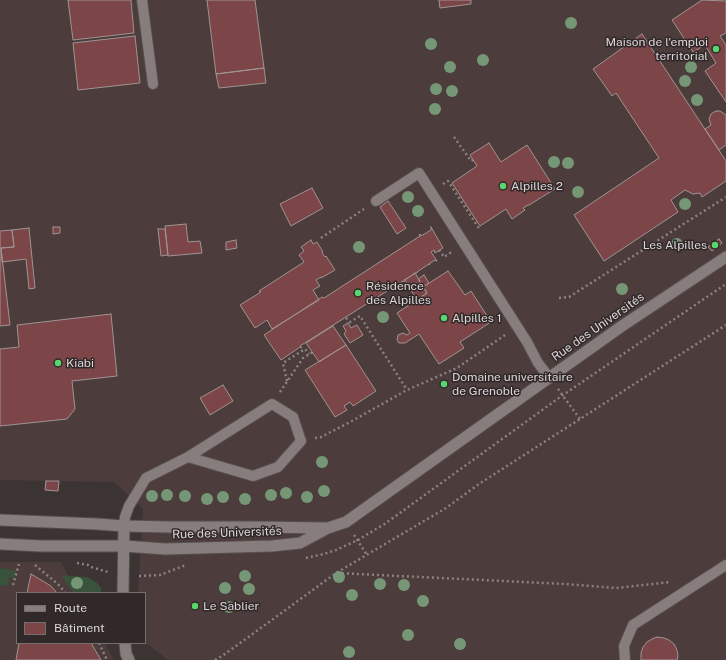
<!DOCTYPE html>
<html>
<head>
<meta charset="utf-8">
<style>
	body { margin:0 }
	#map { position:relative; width:726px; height:660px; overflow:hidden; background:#3c3333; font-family:"Public Sans",sans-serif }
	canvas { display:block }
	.legend { position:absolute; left:16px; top:592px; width:130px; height:52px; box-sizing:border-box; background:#312929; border:1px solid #756e6e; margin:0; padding:5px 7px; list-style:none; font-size:12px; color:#dcd6d6 }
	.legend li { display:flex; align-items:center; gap:8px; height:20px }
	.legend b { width:20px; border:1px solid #756e6e }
</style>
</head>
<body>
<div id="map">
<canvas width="726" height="660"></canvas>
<ul class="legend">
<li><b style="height:5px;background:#887d7d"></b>Route</li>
<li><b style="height:11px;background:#7c4548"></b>Bâtiment</li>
</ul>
</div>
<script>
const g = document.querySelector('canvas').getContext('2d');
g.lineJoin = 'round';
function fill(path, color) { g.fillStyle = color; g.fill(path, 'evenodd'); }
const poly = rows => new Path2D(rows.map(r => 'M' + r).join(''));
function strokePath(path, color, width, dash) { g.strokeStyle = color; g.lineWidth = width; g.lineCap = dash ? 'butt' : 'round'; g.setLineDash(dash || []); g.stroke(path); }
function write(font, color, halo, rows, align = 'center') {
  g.font = font + ' "Public Sans",sans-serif'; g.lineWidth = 3; g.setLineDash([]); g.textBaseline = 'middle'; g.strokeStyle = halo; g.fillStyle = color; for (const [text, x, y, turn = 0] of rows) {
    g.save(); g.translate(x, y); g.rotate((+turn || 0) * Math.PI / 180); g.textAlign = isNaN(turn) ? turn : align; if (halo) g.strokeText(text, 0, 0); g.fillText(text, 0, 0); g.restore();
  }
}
const built = poly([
	[0,0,726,0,726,660,168,660,145,642,145,593,138,593,143,509,114,482,0,480],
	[0,562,61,562,78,593,17,593,17,643,105,643,114,660,0,660]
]);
const green = poly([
	[0,568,16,571,14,578,9,577,8,586,0,585],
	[61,575,87,577,96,582,101,588,101,593,73,593]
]);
const building = poly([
	[68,0,131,0,134,33,73,40,68,0],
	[207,0,255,0,264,68,216,74,207,0],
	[439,0,471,0,471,4,440,8,439,0],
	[702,0,726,1,726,33,720,36,726,45,726,102,705,71,716,63,705,45,693,52,672,20,702,0],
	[642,34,726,161,726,181,702,197,700,193,693,194,685,190,671,200,678,212,604,261,574,215,659,158,616,93,612,96,593,69,642,34],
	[135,36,140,83,78,90,73,43,135,36],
	[264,68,266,83,219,88,216,74,264,68],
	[717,111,720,111,726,115,726,145,719,150,705,129,711,125,709,119,711,114,714,112,717,111],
	[489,143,501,162,527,145,555,189,529,205,528,205,523,208,525,210,512,219,506,209,480,226,452,183,477,166,470,155,489,143],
	[312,188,323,208,291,226,280,204,312,188],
	[388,201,406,228,397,234,380,207,388,201],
	[186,224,188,242,200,241,202,253,168,256,165,226,186,224],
	[53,227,60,227,60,233,53,234,53,227],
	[431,227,443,248,435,253,434,250,431,252,437,261,436,261,435,260,429,264,430,265,429,264,417,272,417,273,416,273,404,280,404,282,403,281,300,346,302,348,300,347,281,360,264,335,322,297,324,298,420,236,419,235,420,234,421,236,431,230,431,227],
	[29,228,35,288,29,289,26,259,2,262,1,248,14,247,12,230,29,228],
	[158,229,165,229,168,255,161,256,158,229],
	[12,230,14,247,1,248,10,325,0,326,0,231,12,230],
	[719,239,722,243,712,251,708,247,719,239],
	[236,240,237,248,226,250,226,242,236,240],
	[311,240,313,244,317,242,323,252,322,253,325,257,326,256,335,270,321,278,321,277,316,280,320,286,313,290,319,300,272,329,267,320,255,328,240,305,261,292,259,291,304,262,299,255,304,251,301,247,311,240],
	[448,271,465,295,471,291,491,322,460,342,464,348,439,364,419,334,405,343,399,343,397,340,398,335,403,333,407,335,410,333,397,313,427,293,423,287,448,271],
	[415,273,427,293,417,300,405,280,415,273],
	[424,275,429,283,423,287,418,279,424,275],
	[111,314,117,376,72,381,75,409,67,419,0,426,0,349,19,347,17,325,111,314],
	[348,323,351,328,357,325,363,335,350,343,344,334,346,331,343,326,348,323],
	[333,326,346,345,319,362,306,343,333,326],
	[346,345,376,391,353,406,350,402,344,406,347,410,335,417,305,370,346,345],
	[223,385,233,401,210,415,200,398,223,385],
	[46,481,59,481,58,491,45,490,46,481],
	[31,574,51,586,57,593,27,593,31,574],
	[657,637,664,638,669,640,674,644,677,650,678,656,677,660,641,660,641,653,643,647,647,642,652,639,657,637],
	[19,643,91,643,101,660,16,660,19,643]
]);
const path = poly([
	[454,137,471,161,473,160],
	[443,184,448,181,480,230],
	[321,238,364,209],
	[439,250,444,257,453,251],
	[559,298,569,297,726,197],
	[346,318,350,322,360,316,407,390],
	[287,381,283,363,305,349,309,354],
	[558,389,580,419],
	[280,392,303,358,313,352],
	[315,438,321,437,352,421,407,390,457,368,505,335],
	[354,535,367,555],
	[306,558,324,554,336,550,358,540,386,523,563,395,726,284],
	[77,563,88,565,91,567,108,572],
	[35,565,60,586,65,593],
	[337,573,565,584,616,588,671,582],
	[139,576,160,575,186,565],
	[13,585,19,564],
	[99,643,107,660],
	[215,660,222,656,254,633,336,573,446,508,479,484,726,325]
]);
const service = poly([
	[142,0,153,84],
	[376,201,419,173,527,342,538,363,549,377],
	[124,526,125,517,129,506,146,478,188,457,272,404,293,417,301,441,278,467,253,476,188,457],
	[625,660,624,646,633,625,726,565]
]);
const minor = poly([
	[123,593,124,526],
	[125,643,126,654,129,660]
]);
const tertiary = poly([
	[0,520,97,524,124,526,168,527,254,527,327,528],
	[0,544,41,546,124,546,165,549,272,546,300,543,328,528,346,522,622,326,726,257]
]);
const trees = [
	[571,23],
	[431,44],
	[483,60],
	[450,67],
	[691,67],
	[685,81],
	[436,89],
	[452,91],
	[697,100],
	[435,109],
	[554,162],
	[568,163],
	[578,192],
	[408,197],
	[685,204],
	[418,211],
	[677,244],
	[359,247],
	[622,289],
	[383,317],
	[322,462],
	[324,491],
	[286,493],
	[167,495],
	[271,495],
	[152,496],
	[185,496],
	[223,497],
	[307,497],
	[207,499],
	[245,499],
	[245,576],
	[339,577],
	[77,583],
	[380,584],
	[404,585],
	[225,588],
	[249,589],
	[352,595],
	[423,601],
	[229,607],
	[408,635],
	[460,644],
	[349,652]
];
const markers = [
	[716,49,4,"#59d56f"],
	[503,186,4,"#59d56f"],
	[715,245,4,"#59d56f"],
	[358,293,4,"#59d56f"],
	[444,318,4,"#59d56f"],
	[58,363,4,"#59d56f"],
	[444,384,4,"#59d56f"],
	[195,606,4,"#59d56f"]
];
const poiNames = [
	["Maison de l'emploi",708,42,"right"],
	["territorial",708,56,"right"],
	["Alpilles 2",511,186],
	["Les Alpilles",707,245,"right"],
	["Résidence",366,286],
	["des Alpilles",366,300],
	["Alpilles 1",452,318],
	["Kiabi",66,363],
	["Domaine universitaire",452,377],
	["de Grenoble",452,391],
	["Le Sablier",203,606]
];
const streetNames = [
	["Rue des Universités",598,327,-35],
	["Rue des Universités",227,533,-2]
];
fill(built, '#4c3c3c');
fill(green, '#38523b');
fill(building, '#7c4548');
strokePath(building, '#9f9494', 1);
strokePath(service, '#574f4f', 12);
strokePath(minor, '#574f4f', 13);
strokePath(tertiary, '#574f4f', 13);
strokePath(path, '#8a8383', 2.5, [2, 3]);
strokePath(service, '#887d7d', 10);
strokePath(minor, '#887d7d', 11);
strokePath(tertiary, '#887d7d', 11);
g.fillStyle = '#769776';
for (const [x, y] of trees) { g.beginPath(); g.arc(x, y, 6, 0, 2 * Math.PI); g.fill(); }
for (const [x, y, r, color] of markers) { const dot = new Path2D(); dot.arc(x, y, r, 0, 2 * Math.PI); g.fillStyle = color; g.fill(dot); strokePath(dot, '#312929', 1.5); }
write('12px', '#dcd6d6', '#312929', poiNames, 'left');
write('12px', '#dcd6d6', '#312929', streetNames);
</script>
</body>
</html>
